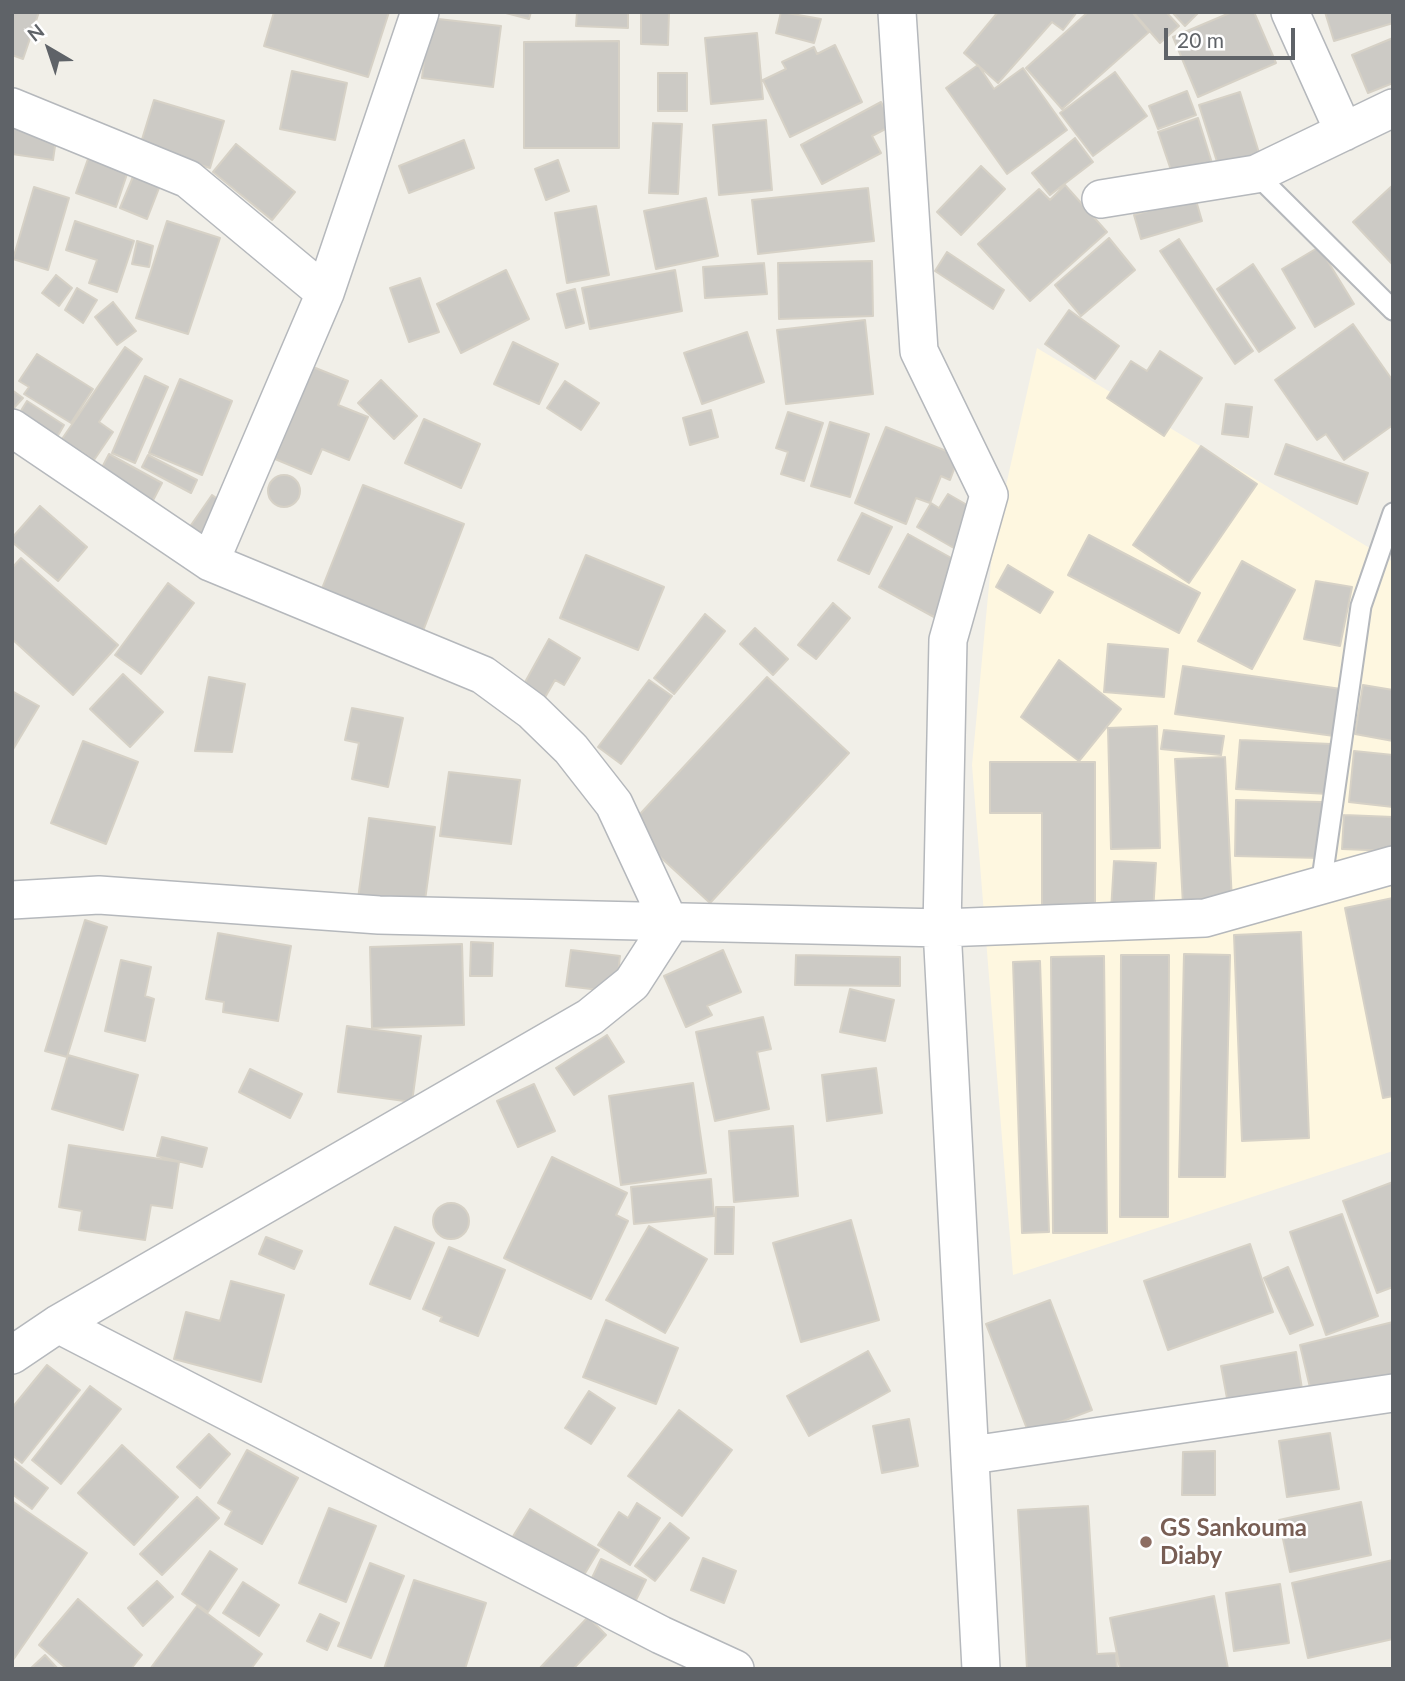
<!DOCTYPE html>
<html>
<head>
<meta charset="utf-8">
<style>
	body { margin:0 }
	#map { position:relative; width:1405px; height:1681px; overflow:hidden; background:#f1efe8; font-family:Lato,sans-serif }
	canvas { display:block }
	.frame { position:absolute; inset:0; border:14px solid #5f6368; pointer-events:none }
	.north { position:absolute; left:14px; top:14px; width:70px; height:70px; -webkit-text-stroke:5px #fff; paint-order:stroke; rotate:321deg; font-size:19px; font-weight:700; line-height:28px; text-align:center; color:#5f6368 }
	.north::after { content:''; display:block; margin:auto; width:24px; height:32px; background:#5f6368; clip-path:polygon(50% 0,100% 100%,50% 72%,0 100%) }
	.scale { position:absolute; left:1164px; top:28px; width:131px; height:32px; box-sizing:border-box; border:4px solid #5f6368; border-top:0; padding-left:9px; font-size:21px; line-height:24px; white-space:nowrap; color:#5f6368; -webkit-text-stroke:5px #fff; paint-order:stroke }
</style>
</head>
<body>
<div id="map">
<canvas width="1405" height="1681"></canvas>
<div class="frame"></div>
<div class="north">N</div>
<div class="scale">20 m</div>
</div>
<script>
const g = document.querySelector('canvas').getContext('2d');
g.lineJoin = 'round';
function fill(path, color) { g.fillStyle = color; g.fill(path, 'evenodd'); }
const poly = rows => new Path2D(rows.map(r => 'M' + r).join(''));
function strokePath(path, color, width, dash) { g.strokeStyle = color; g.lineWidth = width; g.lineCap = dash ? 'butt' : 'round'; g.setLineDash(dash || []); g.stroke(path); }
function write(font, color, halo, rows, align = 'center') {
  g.font = font + ' Lato,sans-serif'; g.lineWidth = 5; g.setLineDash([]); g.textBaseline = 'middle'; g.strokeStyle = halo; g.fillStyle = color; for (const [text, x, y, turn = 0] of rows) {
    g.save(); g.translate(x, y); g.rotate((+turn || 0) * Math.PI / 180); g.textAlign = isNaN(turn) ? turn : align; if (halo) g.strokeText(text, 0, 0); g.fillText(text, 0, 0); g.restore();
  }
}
const commercial = poly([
	[1037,348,1393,562,1393,1151,1013,1275,972,765,993,543]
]);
const building = poly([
	[12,12,39,12,23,59,12,55,12,12],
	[274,12,389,12,368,77,264,46,274,12],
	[502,12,531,12,529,19,502,12],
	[577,12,628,12,628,28,576,26,577,12],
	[641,12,669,12,668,45,641,44,641,12],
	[781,12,821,19,814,43,776,33,781,12],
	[998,12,1077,12,1063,30,1052,22,998,83,964,53,998,12],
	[1088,12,1132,12,1149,32,1062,109,1026,68,1088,12],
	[1133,12,1166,12,1179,26,1160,43,1133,12],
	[1172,12,1199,12,1185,26,1172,12],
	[1232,12,1254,12,1276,63,1198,97,1173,37,1232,12],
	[1325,12,1393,12,1393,23,1334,41,1325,12],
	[429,18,501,26,493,87,422,78,429,18],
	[757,33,763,99,711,104,705,38,757,33],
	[1393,38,1393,83,1368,93,1352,55,1393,38],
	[619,41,619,148,524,148,524,42,619,41],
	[835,45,862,102,790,137,763,80,786,69,782,62,814,47,817,54,835,45],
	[978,65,994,89,1023,68,1067,130,1007,174,946,88,978,65],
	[292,71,347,83,335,140,280,129,292,71],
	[1115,72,1147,116,1093,156,1060,113,1115,72],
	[658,73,687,73,687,111,658,111,658,73],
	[1187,91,1196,115,1158,129,1149,106,1187,91],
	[1240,92,1260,156,1219,168,1199,105,1240,92],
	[154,100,224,121,210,168,140,146,154,100],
	[881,102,893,125,872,136,881,153,822,184,801,145,881,102],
	[1198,118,1212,163,1173,176,1158,132,1198,118],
	[766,120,772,190,719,195,713,125,766,120],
	[653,123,682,124,678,194,649,193,653,123],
	[12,124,57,132,53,160,12,154,12,124],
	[1075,138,1093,162,1050,195,1032,173,1075,138],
	[464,140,474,168,409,193,399,166,464,140],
	[236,144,295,192,272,220,213,172,236,144],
	[89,156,128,171,116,207,76,193,89,156],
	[558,160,569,191,546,200,535,169,558,160],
	[981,166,1005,189,961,235,937,212,981,166],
	[135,172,161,183,147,219,120,208,135,172],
	[1065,185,1107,232,1030,301,978,244,1039,189,1050,200,1065,185],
	[1393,185,1393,265,1353,222,1393,185],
	[34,187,69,198,48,270,13,259,34,187],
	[868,188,874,241,758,254,752,200,868,188],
	[1195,197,1202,221,1141,239,1134,215,1195,197],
	[706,198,718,256,656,269,644,211,706,198],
	[596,206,609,275,567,283,555,213,596,206],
	[75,221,134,241,117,292,89,283,97,260,66,250,75,221],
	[167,221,220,238,188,334,136,318,167,221],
	[1109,238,1135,270,1081,316,1055,285,1109,238],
	[1179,239,1253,351,1235,364,1160,251,1179,239],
	[137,241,153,246,149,267,132,264,137,241],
	[1319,247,1354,304,1315,327,1282,269,1319,247],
	[947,252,1004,290,993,309,935,271,947,252],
	[872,261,873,316,779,319,778,263,872,261],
	[764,263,767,294,705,298,703,267,764,263],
	[1253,264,1295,328,1259,352,1217,289,1253,264],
	[506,270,529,319,461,353,437,304,506,270],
	[675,270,682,311,590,329,582,288,675,270],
	[56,275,72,288,59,306,42,293,56,275],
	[420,278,439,332,409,342,390,288,420,278],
	[77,288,97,300,83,323,65,310,77,288],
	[575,289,584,323,566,328,557,294,575,289],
	[113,302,136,331,117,345,95,317,113,302],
	[1069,310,1119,346,1095,379,1045,344,1069,310],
	[865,320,873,394,786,404,777,330,865,320],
	[1353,324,1393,381,1393,425,1344,460,1326,434,1317,440,1275,380,1353,324],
	[747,332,764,382,702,404,684,353,747,332],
	[513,342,558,364,539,404,494,384,513,342],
	[125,347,142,359,99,422,113,432,94,460,62,439,125,347],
	[1160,351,1202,378,1164,436,1107,398,1131,361,1147,371,1160,351],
	[37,354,93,389,71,423,24,394,29,387,19,381,37,354],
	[313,367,348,381,338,405,368,417,349,460,322,449,311,474,275,459,313,367],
	[145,376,168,387,135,463,112,453,145,376],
	[180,379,232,401,202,475,149,453,180,379],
	[381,380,417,416,394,439,358,403,381,380],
	[565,381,599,403,581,430,547,408,565,381],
	[12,390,23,398,12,410,12,390],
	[27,401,64,425,52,446,14,422,27,401],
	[1226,404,1252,407,1248,437,1222,434,1226,404],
	[711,410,718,437,690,445,683,418,711,410],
	[788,412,823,423,804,481,781,474,788,452,776,448,788,412],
	[424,419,480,444,461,488,405,463,424,419],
	[830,422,869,434,850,497,811,486,830,422],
	[886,427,959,456,950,480,941,476,930,503,916,498,906,524,855,503,886,427],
	[1286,444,1368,473,1357,504,1275,474,1286,444],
	[1201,446,1257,484,1189,583,1133,545,1201,446],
	[109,454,162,483,148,510,95,481,109,454],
	[148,455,197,480,191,493,142,467,148,455],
	'268 491a16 16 0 1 1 32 0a16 16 0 1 1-32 0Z',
	[363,485,464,524,423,631,321,591,363,485],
	[948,494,981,513,959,551,917,527,931,503,939,508,948,494],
	[212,495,229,507,199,550,182,538,212,495],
	[40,506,87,547,58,581,12,542,12,538,40,506],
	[862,513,892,527,869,574,838,560,862,513],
	[908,534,964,565,934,617,879,587,908,534],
	[1089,535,1200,593,1179,633,1068,575,1089,535],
	[586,555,664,587,638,650,560,618,586,555],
	[21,558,118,645,73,695,12,639,12,568,21,558],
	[1242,561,1295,590,1252,669,1198,641,1242,561],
	[1008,565,1053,592,1040,613,996,587,1008,565],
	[1316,581,1352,587,1340,646,1304,639,1316,581],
	[168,583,194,603,141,674,115,655,168,583],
	[833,603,850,618,816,659,798,645,833,603],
	[705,614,725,631,674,694,654,678,705,614],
	[755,628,788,659,773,675,740,644,755,628],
	[549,639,580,658,564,685,555,680,540,706,519,693,549,639],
	[1108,644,1168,649,1164,697,1104,692,1108,644],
	[1059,660,1121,709,1079,761,1021,717,1059,660],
	[1183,666,1341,689,1334,736,1175,714,1183,666],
	[123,674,163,712,130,747,90,709,123,674],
	[209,677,245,684,232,752,195,751,209,677],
	[767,677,849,753,710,903,628,827,767,677],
	[649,680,672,696,621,764,598,747,649,680],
	[1363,685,1393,690,1393,741,1355,734,1363,685],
	[12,691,39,706,12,751,12,691],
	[352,708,403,718,388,787,352,779,359,743,345,740,352,708],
	[1157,726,1160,848,1111,849,1108,728,1157,726],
	[1164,730,1224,736,1221,755,1161,749,1164,730],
	[1240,740,1331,744,1329,794,1236,789,1240,740],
	[83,741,138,762,106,844,51,823,83,741],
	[1354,751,1393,755,1393,807,1349,802,1354,751],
	[1225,757,1232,902,1183,905,1175,759,1225,757],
	[990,762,1095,762,1095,909,1042,909,1042,813,990,813,990,762],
	[449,772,520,780,511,844,440,836,449,772],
	[1236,800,1322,802,1321,858,1235,856,1236,800],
	[1344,815,1393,817,1393,851,1342,849,1344,815],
	[369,818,435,827,423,915,357,906,369,818],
	[1114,861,1156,863,1153,913,1111,911,1114,861],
	[1393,898,1393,1096,1383,1098,1345,908,1393,898],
	[85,920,107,927,67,1057,45,1051,85,920],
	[1301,932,1309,1138,1242,1141,1234,935,1301,932],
	[218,933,291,946,278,1021,223,1012,224,1002,206,999,218,933],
	[471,942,493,943,492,976,470,976,471,942],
	[462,944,464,1025,372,1028,370,947,462,944],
	[571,950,620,956,616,992,566,986,571,950],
	[723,950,741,992,707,1006,712,1015,686,1027,664,976,723,950],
	[1184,954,1230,955,1225,1177,1179,1177,1184,954],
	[796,955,900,957,900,986,795,985,796,955],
	[1121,955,1169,955,1168,1217,1120,1217,1121,955],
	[1104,956,1107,1233,1053,1233,1051,957,1104,956],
	[121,960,151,967,145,996,154,999,145,1041,105,1031,121,960],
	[1040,961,1049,1232,1022,1233,1013,962,1040,961],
	[850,989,894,1000,885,1041,840,1032,850,989],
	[763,1017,771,1049,757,1052,769,1109,715,1121,696,1032,763,1017],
	[347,1026,421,1036,412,1102,338,1092,347,1026],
	[607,1035,624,1062,574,1095,556,1068,607,1035],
	[68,1055,138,1075,123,1130,52,1109,68,1055],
	[876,1068,882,1113,827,1121,822,1075,876,1068],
	[250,1069,302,1094,290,1118,239,1092,250,1069],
	[693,1083,706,1173,621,1185,609,1096,693,1083],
	[534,1084,555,1131,518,1147,497,1101,534,1084],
	[793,1126,798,1196,734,1202,729,1131,793,1126],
	[162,1137,207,1148,202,1167,157,1156,162,1137],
	[69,1145,179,1162,172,1208,151,1205,145,1240,79,1230,82,1211,59,1207,69,1145],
	[552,1157,627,1193,616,1215,628,1221,591,1299,504,1258,552,1157],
	[711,1179,714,1216,634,1224,631,1187,711,1179],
	[1393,1182,1393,1287,1377,1293,1343,1201,1393,1182],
	'433 1221a18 18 0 1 1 36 0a18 18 0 1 1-36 0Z',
	[716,1207,734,1207,733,1254,715,1254,716,1207],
	[1342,1214,1378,1316,1326,1335,1290,1232,1342,1214],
	[851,1220,879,1320,801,1342,773,1243,851,1220],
	[649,1226,707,1259,665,1333,606,1300,649,1226],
	[395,1227,434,1243,410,1299,370,1284,395,1227],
	[266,1237,302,1251,294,1269,259,1254,266,1237],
	[1250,1244,1273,1312,1168,1350,1144,1281,1250,1244],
	[449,1247,505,1270,478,1336,440,1321,442,1317,423,1309,449,1247],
	[1288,1267,1313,1325,1290,1334,1264,1278,1288,1267],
	[231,1281,284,1295,261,1382,174,1359,186,1312,220,1321,231,1281],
	[1050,1300,1092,1410,1029,1434,986,1324,1050,1300],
	[606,1320,678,1348,656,1404,583,1377,606,1320],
	[1393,1322,1393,1376,1312,1396,1300,1345,1393,1322],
	[868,1351,890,1391,809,1436,787,1396,868,1351],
	[1296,1352,1303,1395,1229,1409,1221,1366,1296,1352],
	[47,1365,80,1390,22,1463,12,1455,12,1408,47,1365],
	[90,1386,121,1409,61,1484,32,1460,90,1386],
	[589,1391,615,1408,591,1444,565,1428,589,1391],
	[679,1410,732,1450,682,1516,628,1476,679,1410],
	[909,1419,918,1466,882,1473,873,1426,909,1419],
	[1330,1433,1339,1489,1287,1497,1279,1441,1330,1433],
	[209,1434,230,1454,200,1488,177,1467,209,1434],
	[122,1445,178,1497,134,1545,78,1493,122,1445],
	[247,1450,298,1478,262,1544,225,1524,232,1511,218,1503,247,1450],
	[1215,1451,1215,1495,1182,1495,1183,1452,1215,1451],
	[12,1460,48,1488,32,1509,12,1494,12,1460],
	[197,1497,219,1518,162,1575,140,1554,197,1497],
	[12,1501,87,1553,13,1660,12,1660,12,1501],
	[1361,1502,1371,1555,1290,1572,1279,1520,1361,1502],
	[637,1503,660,1518,630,1565,598,1545,619,1512,628,1518,637,1503],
	[1088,1506,1097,1654,1116,1653,1117,1669,1027,1669,1018,1510,1088,1506],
	[329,1508,376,1526,346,1602,299,1583,329,1508],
	[530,1509,599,1550,581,1580,512,1538,530,1509],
	[670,1523,689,1538,655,1581,635,1566,670,1523],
	[210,1551,237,1569,208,1612,182,1594,210,1551],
	[703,1558,736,1571,724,1603,691,1590,703,1558],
	[601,1559,646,1580,634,1604,590,1582,601,1559],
	[1393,1560,1393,1639,1308,1658,1292,1583,1393,1560],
	[370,1563,404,1576,371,1658,338,1646,370,1563],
	[414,1580,486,1603,465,1669,384,1669,414,1580],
	[157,1581,173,1597,143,1626,128,1608,157,1581],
	[243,1582,279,1605,259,1636,223,1613,243,1582],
	[1280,1584,1289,1643,1234,1651,1226,1593,1280,1584],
	[1214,1596,1228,1669,1120,1669,1110,1618,1214,1596],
	[78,1599,142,1655,131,1669,67,1669,39,1645,78,1599],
	[197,1606,262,1654,251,1669,150,1669,197,1606],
	[320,1614,339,1623,327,1650,307,1641,320,1614],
	[588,1617,606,1635,573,1669,539,1669,588,1617],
	[45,1655,58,1669,30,1669,45,1655]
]);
const service = poly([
	[1256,174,1393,310],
	[1321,886,1361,606,1393,513]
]);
const minor = poly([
	[897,12,919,351,989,495,948,640,942,928,981,1669],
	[1290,12,1344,132],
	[12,107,188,179,325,293],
	[1101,199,1256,174,1393,108],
	[12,428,210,562,483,675,532,711,571,749,614,804,670,924,632,983,590,1017,58,1324,12,1355],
	[210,562,325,293,420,12],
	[12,900,99,895,379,915,942,928,1205,918,1393,865],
	[58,1324,661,1635,735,1669],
	[972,1455,1393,1393]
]);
const markers = [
	[1146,1542,7,"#8d6e63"]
];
const educationNames = [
	["GS Sankouma",1160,1528],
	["Diaby",1160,1556]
];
fill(commercial, '#fef7e0');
fill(building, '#cccac5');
strokePath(building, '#d6d1c6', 2);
strokePath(service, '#b5b8bc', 23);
strokePath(minor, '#b5b8bc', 40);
strokePath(service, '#fff', 19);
strokePath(minor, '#fff', 37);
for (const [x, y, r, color] of markers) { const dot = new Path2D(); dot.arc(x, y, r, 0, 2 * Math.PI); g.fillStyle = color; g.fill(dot); strokePath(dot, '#fff', 2.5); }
write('bold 24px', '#785e54', '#fff', educationNames, 'left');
</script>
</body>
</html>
